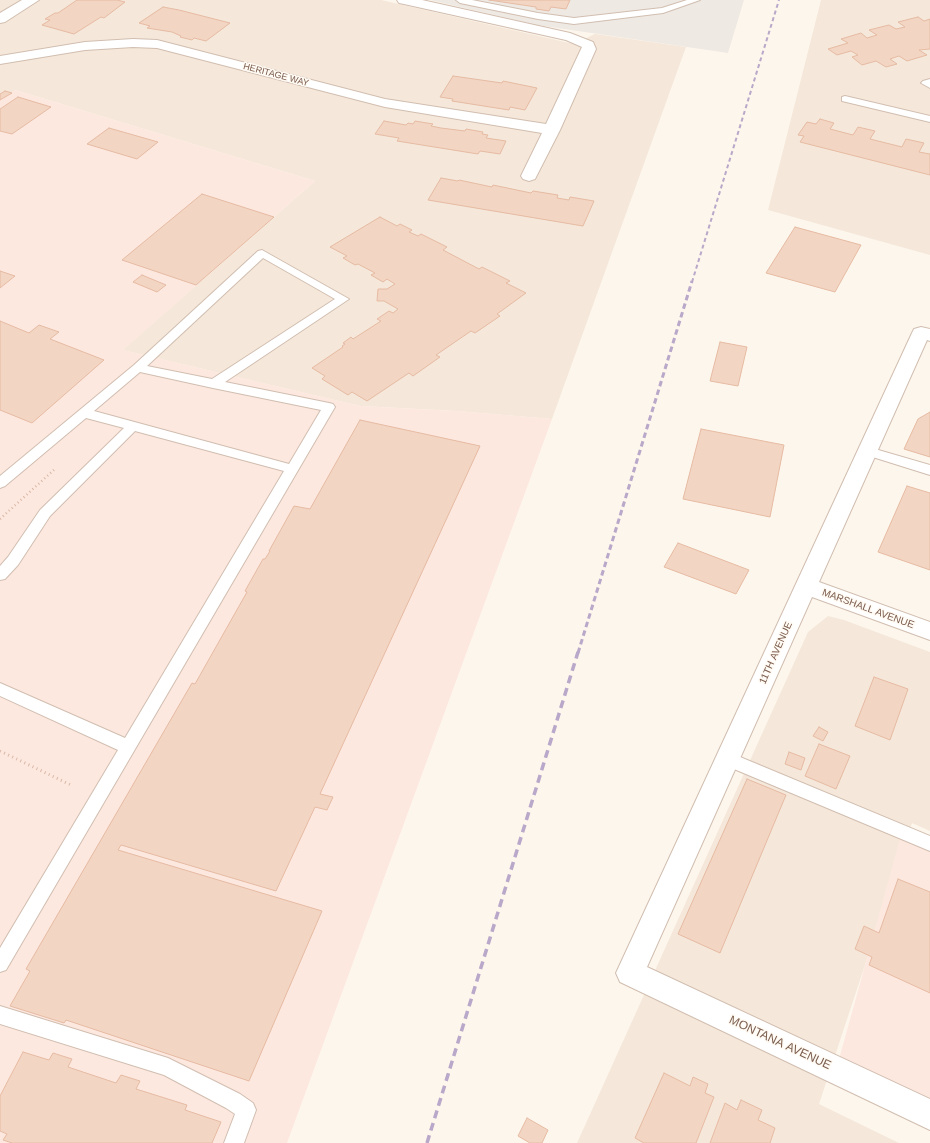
<!DOCTYPE html>
<html>
<head>
<meta charset="utf-8">
<style>
	body { margin:0 }
	canvas { display:block; background:#fdf6ec }
</style>
</head>
<body>
<canvas width="930" height="1143"></canvas>
<script>
const g = document.querySelector('canvas').getContext('2d');
g.lineJoin = 'round';
function fill(path, color) { g.fillStyle = color; g.fill(path, 'evenodd'); }
const poly = rows => new Path2D(rows.map(r => 'M' + r).join(''));
function strokePath(path, color, width, dash) { g.strokeStyle = color; g.lineWidth = width; g.lineCap = dash ? 'butt' : 'round'; g.setLineDash(dash || []); g.stroke(path); }
function write(font, color, halo, rows, align = 'center') {
  g.font = font + ' Arial,sans-serif'; g.lineWidth = 3; g.setLineDash([]); g.textBaseline = 'middle'; g.strokeStyle = halo; g.fillStyle = color; for (const [text, x, y, turn = 0] of rows) {
    g.save(); g.translate(x, y); g.rotate((+turn || 0) * Math.PI / 180); g.textAlign = isNaN(turn) ? turn : align; if (halo) g.strokeText(text, 0, 0); g.fillText(text, 0, 0); g.restore();
  }
}
const residential = poly([
	[0,0,381,0,574,44,595,34,686,47,552,419,456,411,360,406,122,350,315,181,15,90,0,100],
	[821,0,930,0,930,255,768,210],
	[828,616,844,620,930,652,930,831,912,823,819,1104,899,1143,577,1143,808,632]
]);
const commercial = poly([
	[15,90,315,181,123,350,360,406,456,411,552,419,287,1143,0,1143,0,100],
	[902,832,930,844,930,1115,836,1070]
]);
const industrial = poly([
	[430,0,744,0,728,53,537,25]
]);
const building = poly([
	[77,0,117,0,125,2,104,18,101,17,74,34,42,25,50,20,45,19,55,13,58,13,77,0],
	[489,0,570,0,566,9,551,7,549,11,536,9,536,7,489,0],
	[163,7,179,10,230,23,206,41,194,38,192,40,180,37,181,36,172,32,147,28,150,26,139,23,163,7],
	[918,17,924,21,930,19,930,49,919,50,927,55,907,61,899,56,890,59,897,64,886,67,876,61,862,65,852,57,858,55,851,51,837,55,828,49,848,43,841,39,861,33,867,38,877,35,869,30,889,25,896,29,905,27,898,22,918,17],
	[453,76,502,83,503,81,537,88,525,110,510,107,509,110,452,101,453,99,440,97,453,76],
	[5,91,12,93,0,100,0,94,5,91],
	[18,97,51,107,12,134,0,131,0,109,18,97],
	[820,119,834,123,830,129,853,135,858,127,875,131,870,139,902,147,906,139,924,143,919,152,930,154,930,175,800,142,804,136,798,135,807,122,816,124,820,119],
	[384,121,406,125,408,123,413,124,415,121,433,124,431,126,441,128,465,131,466,129,483,132,482,134,488,135,486,138,506,141,500,154,480,151,478,154,397,141,399,138,375,134,384,121],
	[109,128,158,142,137,159,87,144,109,128],
	[441,178,458,181,459,180,492,187,493,185,531,193,533,191,558,195,557,198,569,200,570,197,594,201,583,226,428,200,441,178],
	[202,194,274,217,196,285,122,260,202,194],
	[380,217,397,226,400,224,412,230,409,232,418,236,421,234,447,247,443,250,479,269,482,267,510,281,506,283,526,293,497,314,500,316,475,333,471,331,436,355,440,357,413,376,409,373,367,401,352,392,348,395,322,379,325,376,312,368,343,347,342,346,345,344,343,343,351,337,353,339,381,321,377,319,389,311,393,313,398,309,384,301,377,301,378,289,387,289,395,284,387,279,383,282,371,275,375,273,358,264,355,265,343,258,347,256,330,247,380,217],
	[795,227,861,245,835,292,766,273,795,227],
	[0,271,15,276,0,288,0,271],
	[142,275,166,285,157,292,133,282,142,275],
	[0,321,29,333,39,325,59,332,50,339,104,360,32,423,0,410,0,321],
	[720,342,747,347,738,386,710,381,720,342],
	[930,412,930,457,904,449,918,419,930,412],
	[360,420,480,446,320,794,333,797,327,810,315,807,276,891,121,845,118,850,322,911,249,1081,66,1020,64,1023,10,1006,30,971,26,969,192,683,195,684,247,592,245,591,263,559,265,559,270,551,269,551,294,506,310,509,360,420],
	[701,429,784,445,770,517,683,499,701,429],
	[907,486,930,493,930,570,878,552,907,486],
	[678,543,749,570,736,594,664,567,678,543],
	[874,677,908,689,890,740,855,726,874,677],
	[819,727,828,732,823,741,813,736,819,727],
	[819,744,850,756,836,789,805,776,819,744],
	[789,752,805,758,801,770,785,764,789,752],
	[747,779,786,795,720,953,678,934,747,779],
	[898,879,930,892,930,993,869,965,872,957,855,949,864,926,879,933,898,879],
	[23,1052,49,1060,53,1053,72,1059,68,1067,116,1083,121,1075,140,1081,136,1089,187,1105,185,1110,221,1122,212,1143,12,1143,3,1140,7,1134,0,1131,0,1096,23,1052],
	[664,1073,690,1086,693,1077,708,1084,705,1093,714,1097,696,1143,644,1143,635,1138,664,1073],
	[741,1100,762,1110,758,1120,775,1128,770,1143,710,1143,725,1103,737,1110,741,1100],
	[527,1118,548,1130,542,1143,530,1143,518,1136,527,1118]
]);
const pathFar1 = poly([
	[0,519,56,468]
]);
const path = poly([
	[0,751,71,785]
]);
const service = poly([
	[456,0,472,0,538,13,574,18,662,8,687,0,700,0,663,13,574,24,538,19,460,3,456,0],
	[930,79,930,88,921,83,923,81,930,79],
	[845,96,930,116,930,122,842,101,842,97,845,96],
	[262,250,349,299,225,382,329,403,333,404,335,407,6,970,0,972,0,948,118,750,0,696,0,683,125,738,284,471,135,431,50,516,18,565,5,579,0,580,0,566,8,557,40,510,124,428,86,418,5,486,0,488,0,476,134,365,258,251,262,250],
	[263,258,335,299,212,379,147,366,263,258],
	[140,372,213,388,321,410,289,464,94,411,140,372],
	[868,447,930,465,930,475,863,454,862,451,863,448,868,447],
	[728,752,930,836,930,851,722,764,720,759,722,754,728,752],
	[0,1006,168,1058,240,1094,253,1103,256,1110,244,1143,224,1143,235,1114,226,1108,164,1075,0,1024,0,1006]
]);
const minor = poly([
	[22,0,39,0,5,22,0,23,0,13,22,0],
	[397,0,422,0,570,33,593,42,596,49,560,130,535,179,529,181,523,179,521,176,542,133,385,107,157,48,133,47,85,50,0,64,0,56,85,42,133,39,157,40,385,99,546,124,582,47,566,40,404,4,399,3,397,0],
	[921,327,930,329,930,341,927,340,819,582,930,622,930,640,812,597,647,967,930,1099,930,1130,620,982,616,973,912,333,914,329,921,327]
]);
const railFar2 = poly([
	[692,282,779,0]
]);
const railFar1 = poly([
	[578,653,692,281]
]);
const rail = poly([
	[427,1143,578,652]
]);
const farStreetnames = [
	["HERITAGE WAY",276,75,15]
];
const streetNames = [
	["MARSHALL AVENUE",868,609,20],
	["11TH AVENUE",776,653,-66]
];
const nearStreetnames = [
	["MONTANA AVENUE",780,1043,25]
];
fill(residential, '#f5e8da');
fill(commercial, '#fde8e0');
fill(industrial, '#efe9e4');
fill(building, '#f3d5c3');
strokePath(building, '#e6bba3', 1);
strokePath(service, '#d1beb0', 2);
strokePath(minor, '#d1beb0', 2);
strokePath(pathFar1, '#d9b8a5', 2.5, [1, 3]);
strokePath(path, '#d9b8a5', 3, [1, 3.5]);
fill(service, '#fff');
fill(minor, '#fff');
strokePath(railFar2, '#b9a8c9', 2, [4, 3]);
strokePath(railFar1, '#b9a8c9', 3, [5.5, 3.5]);
strokePath(rail, '#b9a8c9', 3.5, [8, 5]);
write('9px', '#7a5c4d', '#fffaf3', farStreetnames);
write('10px', '#7a5c4d', '#fffaf3', streetNames);
write('12px', '#7a5c4d', '#fffaf3', nearStreetnames);
</script>
</body>
</html>
